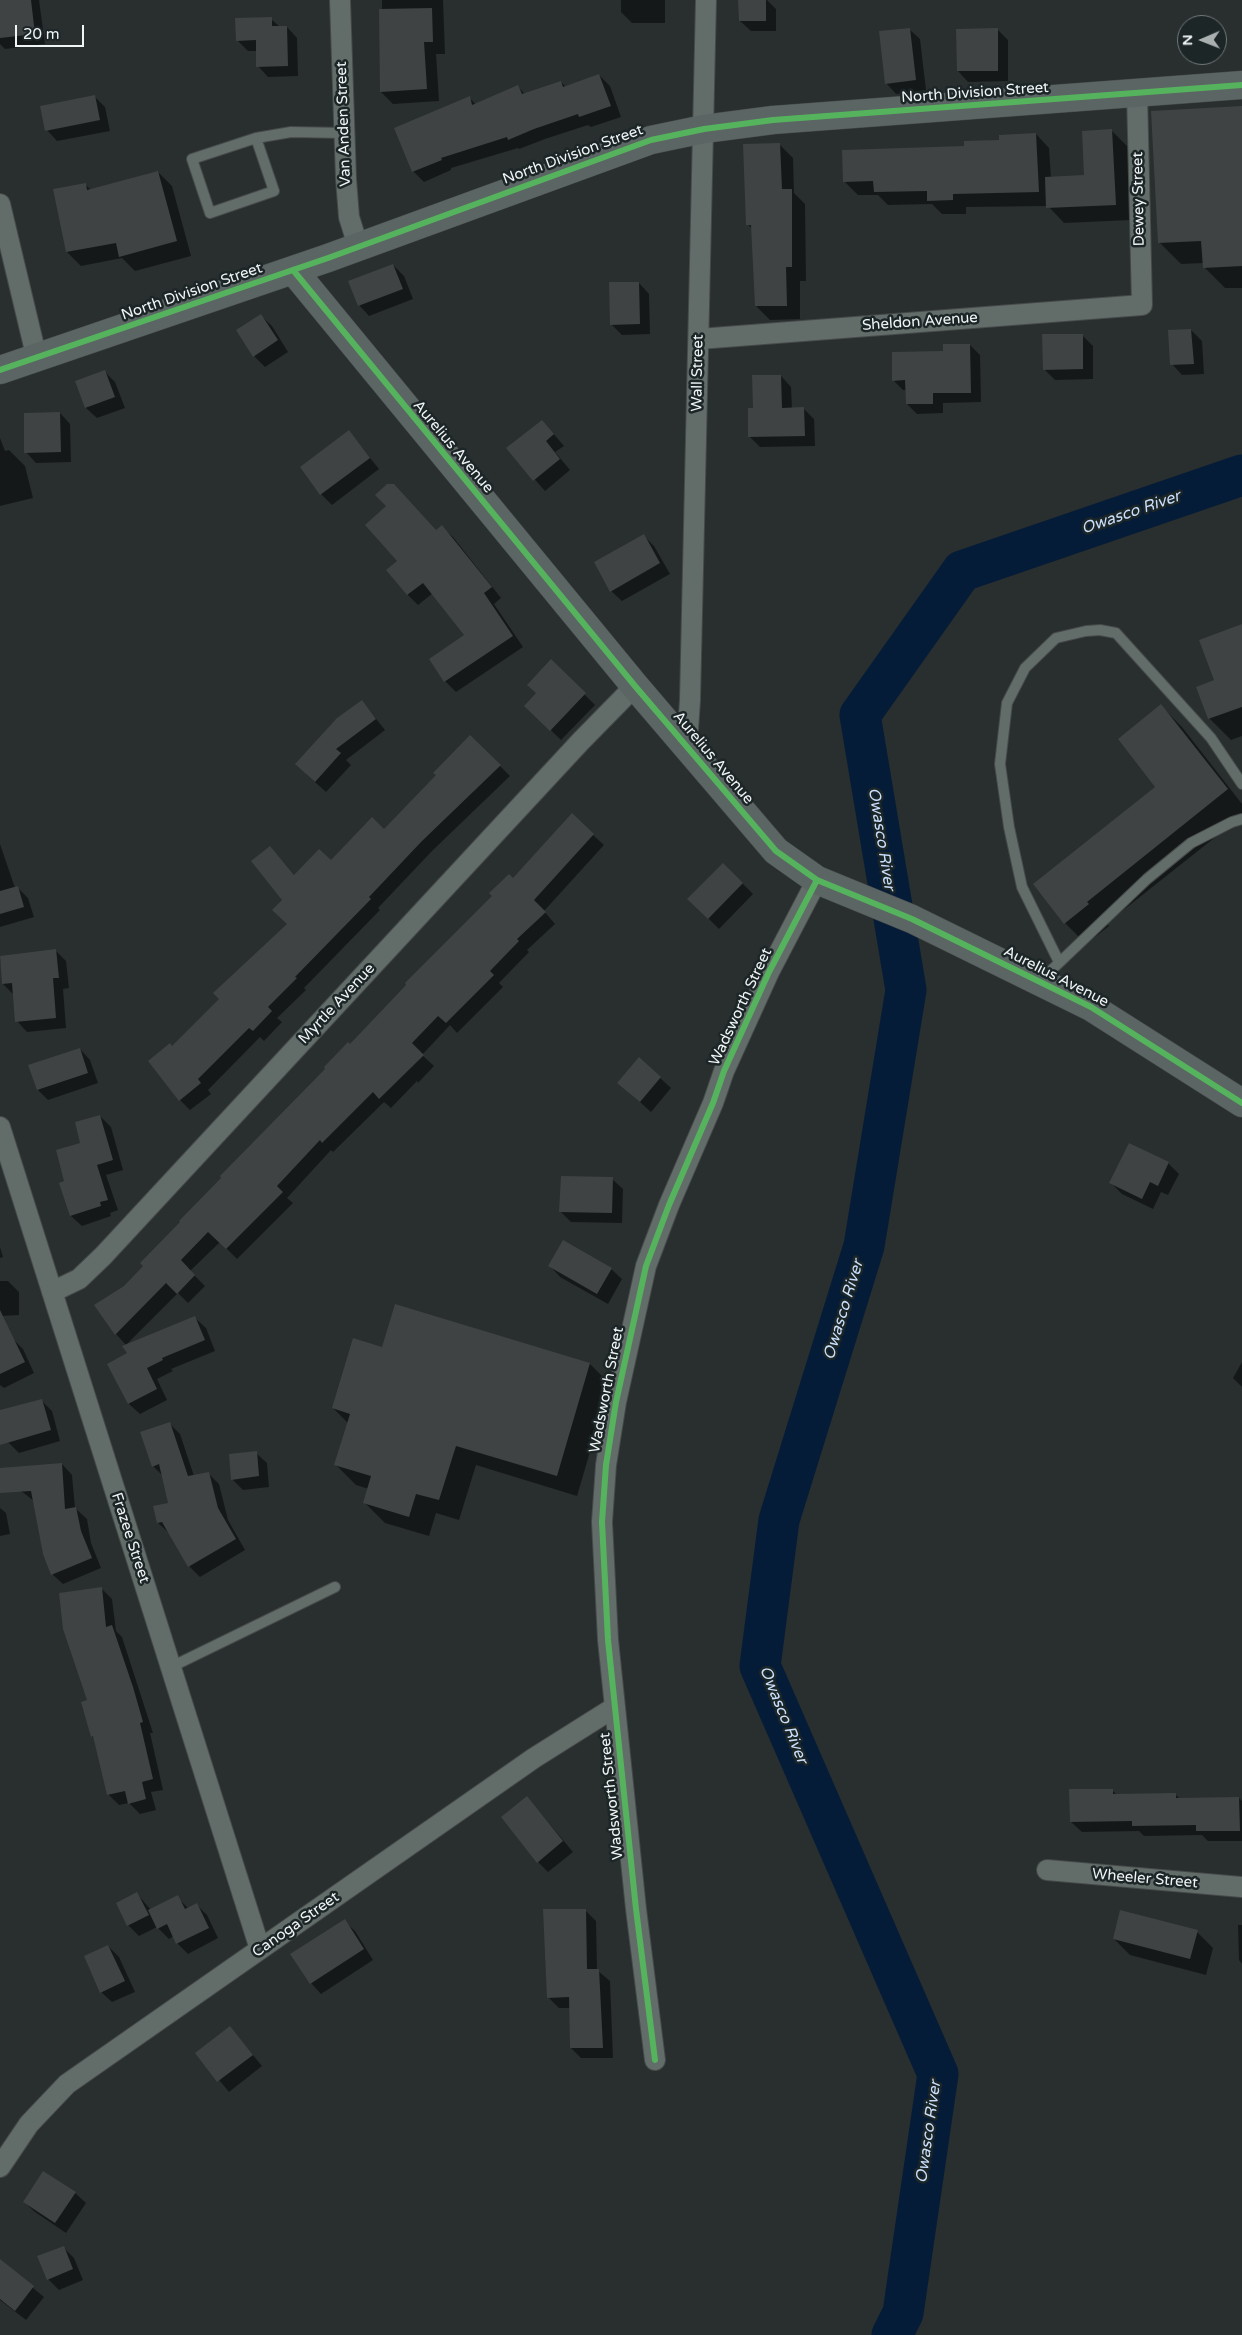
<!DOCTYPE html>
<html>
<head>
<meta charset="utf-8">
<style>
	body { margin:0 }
	#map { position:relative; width:1242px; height:2335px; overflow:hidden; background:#292e2e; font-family:"Varela Round",sans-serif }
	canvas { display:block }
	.north { position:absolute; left:1177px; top:15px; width:50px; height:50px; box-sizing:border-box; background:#1d2627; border:1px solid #717879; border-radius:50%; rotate:269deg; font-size:14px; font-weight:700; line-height:20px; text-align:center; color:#eff4f5 }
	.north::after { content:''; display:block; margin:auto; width:18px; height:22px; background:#aaafaf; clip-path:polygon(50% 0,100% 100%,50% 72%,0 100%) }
	.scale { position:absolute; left:15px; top:25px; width:69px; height:22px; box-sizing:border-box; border:2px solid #eff4f5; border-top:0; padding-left:6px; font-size:15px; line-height:18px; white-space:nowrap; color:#eff4f5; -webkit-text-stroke:4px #1d2627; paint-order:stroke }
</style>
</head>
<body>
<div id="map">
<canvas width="1242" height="2335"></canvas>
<div class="north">N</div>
<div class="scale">20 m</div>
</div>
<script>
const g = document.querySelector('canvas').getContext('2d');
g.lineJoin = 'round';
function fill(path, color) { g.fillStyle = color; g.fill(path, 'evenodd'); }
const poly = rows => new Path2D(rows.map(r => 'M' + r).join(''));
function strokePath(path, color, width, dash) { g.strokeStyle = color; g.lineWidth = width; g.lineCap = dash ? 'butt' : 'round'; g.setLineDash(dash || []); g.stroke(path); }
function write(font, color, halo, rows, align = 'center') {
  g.font = font + ' "Varela Round",sans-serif'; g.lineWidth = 5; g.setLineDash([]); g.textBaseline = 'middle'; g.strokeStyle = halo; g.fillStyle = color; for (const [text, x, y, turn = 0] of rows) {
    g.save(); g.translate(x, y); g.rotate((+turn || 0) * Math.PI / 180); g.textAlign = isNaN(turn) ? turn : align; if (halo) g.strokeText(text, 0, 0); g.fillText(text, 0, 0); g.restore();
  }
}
const shadow = poly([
	[0,0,39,0,45,44,5,49,0,44],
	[382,0,443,0,445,54,436,54,439,101,393,104,381,92,380,10,382,10],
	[621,0,665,0,665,23,632,23,621,12],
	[740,0,767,0,776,9,776,31,751,31,740,21],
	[271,19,280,27,287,27,297,38,298,76,268,77,258,66,257,51,248,51,237,40],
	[909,29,920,39,926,90,896,94,886,83],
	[997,29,1008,40,1008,81,968,82,958,71],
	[599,75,610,86,621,117,591,127,588,125,545,139,519,149,518,148,451,168,451,170,424,182,413,171,470,98,476,105,518,87,525,94,561,82,566,87],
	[94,96,105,107,110,131,57,141,47,130],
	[1242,107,1242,288,1225,288,1204,267,1204,263,1181,264,1160,243],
	[1112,131,1128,147,1131,220,1064,223,1048,206,966,207,966,214,942,214,932,204,888,205,878,195,858,195,844,181,965,147,1036,134,1049,148,1051,178,1085,176],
	[779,144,793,158,794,193,805,204,806,281,800,281,800,319,770,320,756,306,752,229,748,224],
	[158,172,172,186,191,256,135,271,122,258,81,266,67,252,85,184,91,190],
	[393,265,404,276,413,299,369,316,359,305],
	[639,283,649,294,650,334,622,335,611,324],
	[261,316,272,326,288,352,265,367,254,356,238,330],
	[1191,330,1202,341,1204,374,1182,375,1172,364],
	[1082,335,1093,346,1093,379,1055,380,1044,369],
	[970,345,980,355,981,402,943,403,943,413,917,414,907,404,907,390,903,390,893,380,944,352],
	[105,372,115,382,125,408,97,418,86,408,77,382],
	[781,376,791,387,792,409,804,409,814,419,815,446,760,447,749,436,754,410],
	[60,413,70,424,71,462,36,463,26,452],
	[349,432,379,469,332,505,321,494],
	[552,432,564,446,555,452,570,470,545,491,508,449],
	[0,438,5,451,9,450,25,466,33,498,0,506],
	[387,506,437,531,442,527,453,537,501,598,494,604,523,647,456,692,445,681,430,659,466,636,433,593,418,605,408,595],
	[644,536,654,546,670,574,622,601,611,591],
	[1242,626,1242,736,1231,740,1210,719,1198,688,1216,681],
	[551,661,595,705,561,740,526,706,537,693],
	[362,701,385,730,346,760,351,765,326,792,307,775],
	[1161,706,1182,727,1242,804,1242,816,1107,923,1109,926,1086,944,1065,923,1034,885,1157,787],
	[470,736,510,776,432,851,378,908,380,910,304,988,306,990,277,1018,282,1022,264,1041,260,1037,208,1090,211,1094,190,1110,180,1100,173,1048,221,999,288,924,270,847,295,876,331,862,384,830,437,775],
	[593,835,604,845,544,911,555,924,527,950,529,952,499,983,503,987,457,1033,450,1025,422,1055,434,1066,418,1083,417,1081,391,1108,384,1102,333,1152,331,1150,287,1198,293,1203,237,1259,220,1242,190,1271,205,1286,188,1303,178,1293,126,1345,116,1334,96,1306,124,1287,350,1046,513,880],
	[0,844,15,888,17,887,28,898,34,917,0,927],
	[723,864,753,894,719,929,689,899],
	[55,950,66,961,69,988,63,989,66,1028,27,1032,17,1021,14,995,3,984,0,957],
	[80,1049,90,1060,98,1083,48,1100,38,1090],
	[639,1059,671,1088,651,1112,630,1093],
	[100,1116,111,1127,123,1170,106,1175,118,1210,110,1213,111,1216,82,1226,71,1216,66,1182,82,1144],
	[1168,1163,1179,1174,1168,1195,1161,1192,1153,1209,1122,1194,1111,1183],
	[612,1179,623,1189,622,1223,571,1222,560,1211],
	[0,1247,3,1257,0,1258],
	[550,1266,611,1269,622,1279,608,1304,560,1277],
	[0,1281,8,1281,19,1292,19,1315,0,1316],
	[195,1318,206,1328,215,1351,171,1369,173,1371,157,1379,167,1400,140,1414,129,1404,109,1365],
	[12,1338,23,1349,34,1373,4,1388,0,1385,0,1344],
	[383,1348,590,1364,610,1384,577,1496,476,1465,459,1520,436,1513,429,1536,385,1523,365,1503,369,1489,356,1485,336,1465,348,1423,333,1408],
	[1242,1362,1242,1387,1233,1378],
	[41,1400,52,1411,60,1441,19,1453,8,1442,0,1412],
	[170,1424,180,1434,194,1476,208,1473,219,1484,228,1520,245,1550,200,1577,189,1566,169,1533,158,1523,169,1504,162,1475,153,1466],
	[256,1453,267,1463,269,1487,243,1490,232,1479],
	[62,1464,72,1475,75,1508,87,1519,91,1543,101,1568,63,1584,52,1574,34,1501,21,1491],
	[0,1508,6,1513,10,1534,0,1536],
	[102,1589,112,1599,116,1631,122,1637,153,1733,150,1733,163,1790,151,1792,156,1810,140,1814,129,1803,119,1805,108,1794,96,1740,92,1736,88,1701],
	[1112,1790,1117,1795,1175,1794,1180,1799,1239,1798,1242,1801,1242,1841,1208,1841,1202,1835,1144,1836,1139,1831,1082,1832,1071,1822],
	[527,1797,573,1852,548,1872,538,1862],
	[137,1894,151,1910,177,1897,188,1908,197,1905,207,1915,218,1938,188,1954,177,1943,174,1936,169,1939,157,1927,139,1936,128,1925],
	[585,1910,596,1921,597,1970,610,1981,613,2058,581,2058,571,2048,570,2008,559,2008,548,1997],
	[344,1921,355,1931,373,1960,321,1994,311,1983],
	[1238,1925,1242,1925,1242,1964,1239,1960],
	[1197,1932,1213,1948,1206,1975,1130,1955,1114,1939],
	[108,1946,119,1957,135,1992,112,2002,101,1992],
	[230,2027,262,2066,229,2092,197,2053],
	[75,2193,86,2203,66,2233,35,2212,24,2202],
	[63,2247,74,2258,83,2280,59,2290,48,2279],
	[0,2261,44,2297,26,2320,0,2300]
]);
const river = poly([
	[892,2335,903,2313,938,2074,760,1666,779,1520,864,1246,906,990,860,715,962,571,1242,475]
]);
const building = poly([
	[0,0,31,0,35,34,0,38],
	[738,0,766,0,766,21,739,21],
	[432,8,433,42,424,42,427,89,380,92,379,9],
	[272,17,272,26,287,26,288,66,256,67,256,40,236,41,235,18],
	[910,28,916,80,885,84,879,31],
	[998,28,998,71,957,71,956,29],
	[599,74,611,106,579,117,578,114,534,129,508,140,507,137,441,158,442,160,412,172,394,128,470,96,472,105,518,85,522,94,561,81,563,87],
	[95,95,100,120,45,131,40,106],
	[1242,106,1242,266,1203,268,1201,241,1158,243,1151,111],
	[1112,129,1116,205,1046,208,1045,177,1084,175,1082,131],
	[1036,133,1039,192,953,194,953,200,927,201,927,191,874,192,873,181,843,182,842,150,964,146,964,141,999,140,999,135],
	[780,143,782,189,792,189,792,267,786,267,787,306,755,306,751,225,746,225,743,144],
	[158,171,177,241,119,257,116,243,66,252,53,189,86,183,87,190],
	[393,264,403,289,358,306,348,281],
	[609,282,639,282,640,324,610,325],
	[261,314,278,340,253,357,236,330],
	[1191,329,1194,364,1170,365,1168,330],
	[1042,334,1083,334,1083,369,1043,370],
	[943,344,970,344,971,393,933,393,933,404,906,404,905,380,892,381,892,352,943,351],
	[105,370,115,397,85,408,75,381],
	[752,375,781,375,782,408,804,407,805,436,748,437,748,408,753,408],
	[60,412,61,452,24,453,24,413],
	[542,420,554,434,546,441,560,459,533,481,506,448],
	[349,430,370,458,320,495,300,467],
	[387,484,394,484,436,530,442,525,492,587,484,593,513,636,444,682,429,659,464,635,423,583,407,595,386,570,397,561,365,525,386,506,375,495],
	[644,534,660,563,610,592,594,562],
	[1242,624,1242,707,1208,719,1196,687,1214,680,1199,640],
	[551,659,586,693,550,731,524,706,536,693,527,685],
	[362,700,376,719,336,749,341,753,315,782,295,764,337,718],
	[1161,704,1228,789,1087,902,1089,904,1064,924,1033,884,1155,787,1118,739],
	[470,735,501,765,422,841,369,897,371,899,295,977,297,978,268,1007,272,1011,253,1031,249,1028,198,1079,201,1083,179,1101,148,1061,170,1043,172,1046,219,999,213,993,287,924,272,910,282,900,251,861,270,846,294,875,319,849,331,860,372,817,384,829,436,775,433,773],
	[572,813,594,834,534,900,546,912,517,939,519,941,490,971,494,975,446,1023,438,1016,412,1043,424,1055,379,1099,373,1092,322,1143,320,1140,277,1186,283,1192,226,1249,208,1232,181,1260,195,1275,177,1294,166,1283,115,1335,94,1305,124,1286,143,1266,140,1263,180,1222,179,1221,221,1178,220,1176,325,1069,324,1067,348,1042,350,1044,406,985,405,983,492,896,489,893,509,874,513,878],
	[723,863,743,883,708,919,687,899],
	[18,886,24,907,0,914,0,891],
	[56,949,59,978,53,978,56,1018,15,1022,12,983,2,984,0,956],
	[80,1048,88,1073,37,1090,28,1065],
	[639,1057,661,1077,640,1102,617,1083],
	[100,1115,113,1160,97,1165,108,1200,100,1202,101,1206,70,1216,59,1183,64,1181,56,1150,80,1143,75,1122],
	[1129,1143,1169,1162,1158,1186,1150,1182,1142,1199,1109,1183],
	[561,1176,613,1177,612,1213,559,1212],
	[563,1240,612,1268,597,1294,548,1266],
	[395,1304,590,1363,557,1476,456,1446,439,1500,416,1494,409,1517,363,1503,371,1476,334,1465,350,1414,332,1408,353,1338,382,1347],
	[0,1310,25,1362,0,1374],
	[195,1316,205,1340,162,1358,163,1360,147,1368,157,1389,128,1404,107,1364,127,1353,122,1346],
	[42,1399,51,1430,0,1445,0,1410],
	[170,1422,188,1476,209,1472,218,1508,236,1539,188,1567,162,1522,157,1523,153,1506,168,1503,159,1464,152,1467,140,1432],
	[257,1451,259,1476,231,1480,229,1454],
	[62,1463,65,1509,76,1507,81,1531,92,1558,51,1575,43,1554,31,1491,0,1493,0,1468],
	[102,1587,106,1627,112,1625,133,1687,143,1722,140,1723,153,1779,142,1782,146,1799,128,1804,125,1791,107,1795,93,1736,91,1737,81,1702,87,1700,63,1629,59,1593],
	[1069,1789,1113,1789,1113,1794,1176,1793,1176,1798,1239,1797,1240,1831,1196,1831,1196,1825,1132,1826,1132,1821,1070,1822],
	[527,1796,563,1841,537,1863,501,1817],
	[137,1892,149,1915,127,1926,116,1903],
	[178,1895,185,1909,197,1903,209,1928,176,1944,167,1924,157,1929,148,1910],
	[543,1909,586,1909,587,1969,599,1969,603,2048,570,2048,569,1997,547,1998],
	[1120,1910,1198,1930,1190,1959,1113,1939],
	[345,1919,364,1949,310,1984,290,1954],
	[108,1945,125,1981,100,1993,84,1956],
	[230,2026,253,2055,217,2082,195,2053],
	[43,2171,76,2192,55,2223,23,2202],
	[64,2246,73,2269,47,2280,37,2256],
	[0,2259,34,2286,15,2311,0,2299]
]);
const lane = poly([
	[256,138,274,191,210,213,192,159,256,138,291,132,344,133],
	[1059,962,1022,887,1009,827,1000,764,1007,703,1025,668,1056,638,1086,631,1100,630,1116,633,1211,738,1242,784],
	[1041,980,1147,879,1191,843,1232,822,1242,819],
	[171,1667,335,1587]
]);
const street = poly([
	[340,0,346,179,349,217,358,246],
	[0,204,37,359],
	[699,339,1142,305,1137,93],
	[687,745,690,700,706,0],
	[0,1127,260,1949],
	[52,1292,79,1279,103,1256,581,741,635,686],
	[1047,1870,1242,1887],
	[655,2060,636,1909,608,1640,602,1522,606,1465,616,1402,646,1266,669,1205,713,1103,724,1071,769,972,817,880],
	[0,2167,29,2124,67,2084,534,1758,615,1707]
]);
const secondary = poly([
	[293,270,635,686,776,851,817,880,912,919,1091,1007,1242,1103],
	[0,370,328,258,651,140,704,129,773,120,1242,85]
]);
const cycleway = poly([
	[293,270,635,686,776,851,817,880,912,919,1091,1007,1242,1103],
	[0,370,328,258,651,140,704,129,773,120,1242,85],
	[655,2060,636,1909,608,1640,602,1522,606,1465,616,1402,646,1266,669,1205,713,1103,724,1071,769,972,817,880]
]);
const streetNames = [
	["North Division Street",975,93,-4],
	["Van Anden Street",344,124,-92],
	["North Division Street",573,155,-20],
	["Dewey Street",1139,199,-91],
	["North Division Street",192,292,-19],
	["Sheldon Avenue",920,322,-4],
	["Wall Street",698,373,-89],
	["Aurelius Avenue",453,447,50],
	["Aurelius Avenue",713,758,50],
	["Aurelius Avenue",1056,977,27],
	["Myrtle Avenue",337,1004,-47],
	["Wadsworth Street",741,1007,-65],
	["Wadsworth Street",607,1390,-79],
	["Frazee Street",130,1538,72],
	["Wadsworth Street",612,1796,-96],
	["Wheeler Street",1145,1879,5],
	["Canoga Street",296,1925,-35]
];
const waterNames = [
	["Owasco River",1131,513,-19],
	["Owasco River",881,839,81],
	["Owasco River",844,1310,-73],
	["Owasco River",783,1715,68],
	["Owasco River",929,2132,-82]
];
fill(shadow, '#0007');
strokePath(river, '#051c39', 41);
fill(building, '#3f4343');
strokePath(lane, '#464949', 12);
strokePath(street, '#464949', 22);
strokePath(secondary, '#464949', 29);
strokePath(lane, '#626d6a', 10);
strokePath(street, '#626d6a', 20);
strokePath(secondary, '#5b6564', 28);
strokePath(cycleway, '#56b35d', 6);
write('15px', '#eff4f5', '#1d2627', streetNames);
write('italic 16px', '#c9dffc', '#1d2627', waterNames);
</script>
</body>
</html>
